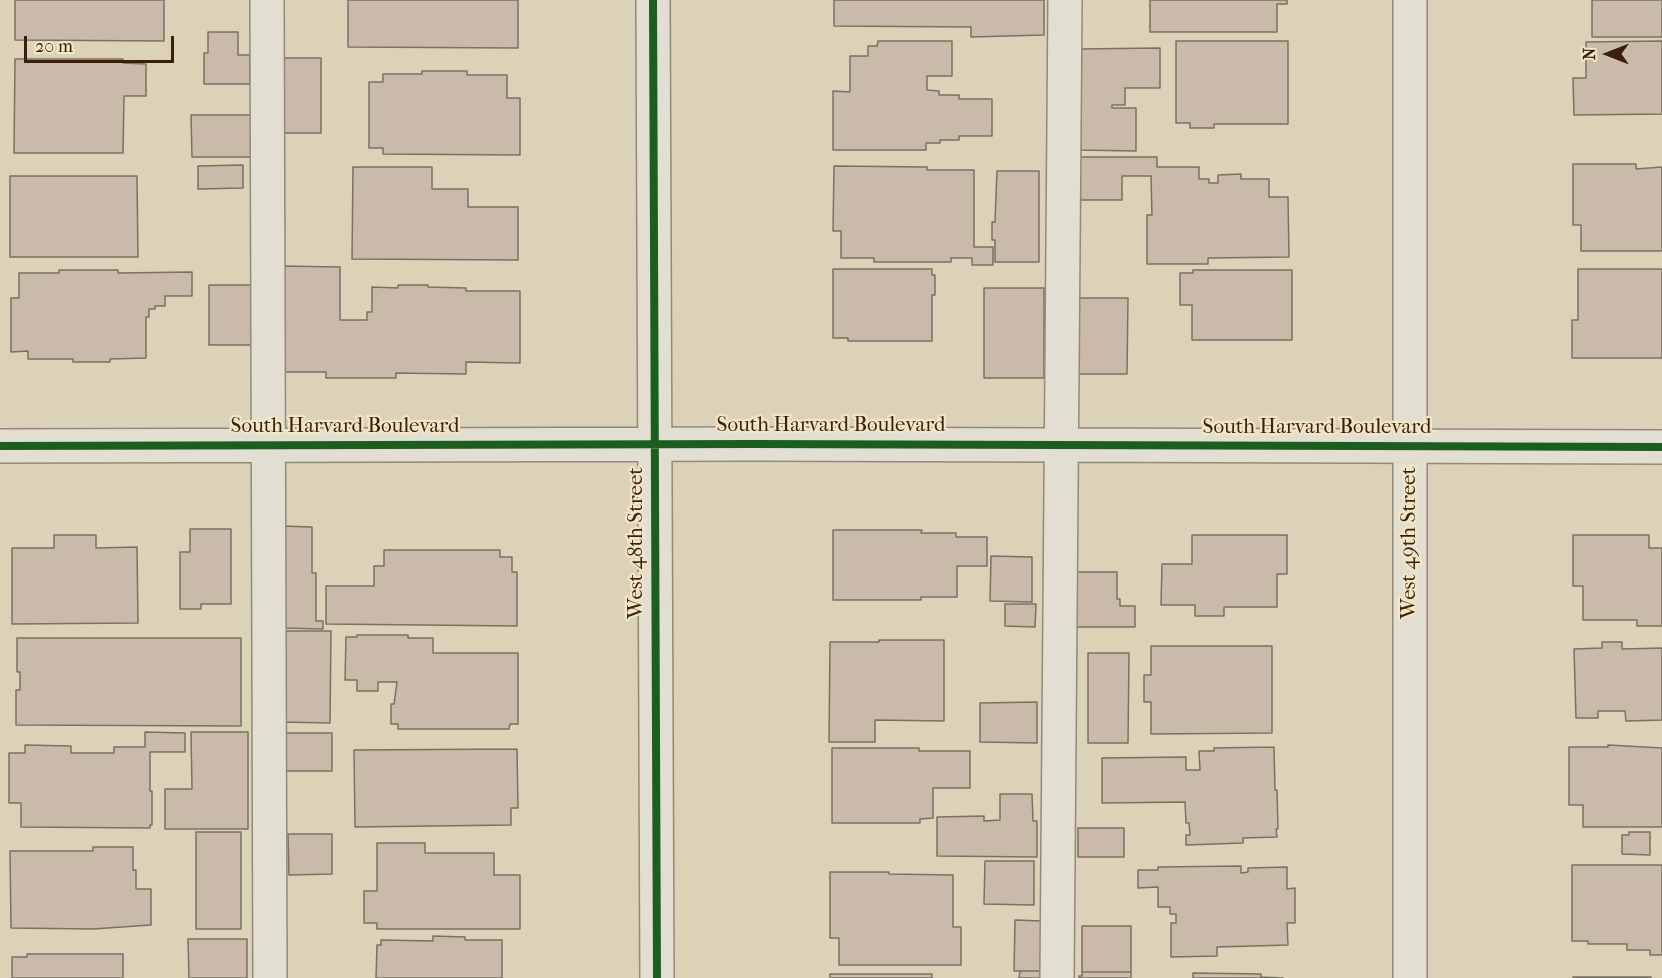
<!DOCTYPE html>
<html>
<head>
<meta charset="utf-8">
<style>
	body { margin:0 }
	#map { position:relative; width:1662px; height:978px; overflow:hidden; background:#dbd2b8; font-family:"IM FELL French Canon",serif }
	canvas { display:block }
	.north { position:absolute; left:1578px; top:24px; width:60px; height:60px; -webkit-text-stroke:4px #f1e7c7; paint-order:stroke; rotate:270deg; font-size:16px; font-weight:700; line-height:24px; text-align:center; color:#3c1e0c }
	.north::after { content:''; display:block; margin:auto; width:21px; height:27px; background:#3c1e0c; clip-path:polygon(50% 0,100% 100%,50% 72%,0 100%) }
	.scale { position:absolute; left:24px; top:36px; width:150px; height:27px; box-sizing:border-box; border:3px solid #3c1e0c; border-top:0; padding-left:8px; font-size:18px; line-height:21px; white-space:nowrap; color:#3c1e0c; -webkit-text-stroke:4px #f1e7c7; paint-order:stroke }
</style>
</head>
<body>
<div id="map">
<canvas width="1662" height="978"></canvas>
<div class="north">N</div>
<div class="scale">20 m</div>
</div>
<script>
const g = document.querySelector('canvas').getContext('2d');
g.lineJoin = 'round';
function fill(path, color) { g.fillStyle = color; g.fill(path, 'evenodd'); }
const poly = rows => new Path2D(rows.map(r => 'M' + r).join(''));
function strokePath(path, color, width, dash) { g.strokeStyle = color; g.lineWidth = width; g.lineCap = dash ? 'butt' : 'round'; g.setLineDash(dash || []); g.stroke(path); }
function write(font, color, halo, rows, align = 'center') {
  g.font = font + ' "IM FELL French Canon",serif'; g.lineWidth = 4.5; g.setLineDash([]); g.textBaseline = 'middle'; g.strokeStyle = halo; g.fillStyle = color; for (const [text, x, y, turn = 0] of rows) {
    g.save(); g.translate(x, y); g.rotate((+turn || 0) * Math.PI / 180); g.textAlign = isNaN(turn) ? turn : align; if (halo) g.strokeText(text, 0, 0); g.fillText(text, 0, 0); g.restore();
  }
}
const building = poly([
	[15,0,164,0,164,41,15,40,15,0],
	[348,0,518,0,518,48,348,47,348,0],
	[834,0,1044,0,1044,35,971,37,971,27,834,26,834,0],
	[1150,0,1287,0,1287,4,1277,4,1277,32,1150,32,1150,0],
	[1592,0,1662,0,1662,37,1592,37,1592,0],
	[208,32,238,32,238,55,250,55,250,84,204,84,204,53,208,53,208,32],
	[878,41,952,41,952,76,927,76,927,90,939,91,939,95,959,95,959,99,992,99,992,136,959,136,959,140,940,140,940,143,926,143,926,150,833,150,833,91,850,92,850,56,868,56,868,46,877,46,878,41],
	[1176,41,1288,41,1288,124,1214,124,1214,128,1190,128,1190,123,1176,123,1176,41],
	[1662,41,1662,114,1574,115,1573,78,1586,78,1586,42,1662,41],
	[1160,48,1160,88,1125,88,1125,105,1112,105,1112,108,1136,108,1136,151,1078,150,1078,49,1160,48],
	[281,58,321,58,321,133,281,133,281,58],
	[15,59,123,59,123,63,146,64,146,96,124,96,123,153,14,153,15,59],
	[422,71,467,71,467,75,507,75,507,98,520,98,520,155,383,154,383,148,369,148,369,82,383,82,383,74,422,74,422,71],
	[191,115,251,115,251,157,192,157,191,115],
	[1073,157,1157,157,1157,167,1199,167,1199,179,1209,179,1209,183,1218,183,1218,175,1241,174,1241,179,1269,179,1269,197,1288,197,1289,257,1208,258,1208,264,1147,264,1147,215,1152,215,1151,176,1122,176,1122,200,1073,200,1073,157],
	[1573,164,1636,164,1636,169,1662,167,1662,251,1581,251,1581,225,1573,225,1573,164],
	[243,165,243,188,198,189,198,166,243,165],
	[834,166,927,167,927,170,974,170,974,247,993,247,993,265,972,265,972,258,951,258,951,262,874,262,874,258,841,258,841,231,833,231,834,166],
	[353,167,432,167,432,189,468,189,468,207,518,207,518,260,352,259,353,167],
	[997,171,1039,171,1039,262,995,262,995,240,992,240,992,222,995,222,997,171],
	[10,176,137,176,138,257,10,257,10,176],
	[281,266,340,267,340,320,367,320,367,312,372,312,372,287,398,288,398,285,428,285,428,287,466,288,466,291,520,291,520,363,466,362,466,374,396,373,396,378,326,378,326,372,280,372,281,266],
	[833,269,932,269,932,275,935,275,935,295,932,295,932,341,848,341,848,338,833,338,833,269],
	[1578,269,1662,269,1662,358,1572,358,1572,320,1578,320,1578,269],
	[59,270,118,270,118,273,192,272,192,296,165,296,165,306,155,306,155,309,149,309,149,317,146,317,146,358,110,359,110,362,73,362,73,359,28,359,28,351,11,352,11,298,19,298,19,273,59,273,59,270],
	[1193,270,1292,270,1292,340,1192,340,1192,305,1180,305,1180,273,1193,273,1193,270],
	[209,285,252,285,252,345,209,345,209,285],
	[984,288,1044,288,1044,378,984,378,984,288],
	[1077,298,1128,298,1127,374,1076,374,1077,298],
	[281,526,312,527,312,573,316,573,316,621,323,621,323,629,281,628,281,526],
	[190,529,231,529,231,604,201,604,201,609,180,609,180,552,190,552,190,529],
	[833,530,922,530,921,533,956,533,956,537,987,537,987,566,957,566,957,597,921,597,921,600,833,600,833,530],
	[54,535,96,535,96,548,137,547,138,623,12,624,12,548,54,548,54,535],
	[1192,535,1287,535,1287,574,1277,574,1277,607,1224,607,1224,616,1195,616,1195,605,1161,605,1162,564,1192,564,1192,535],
	[1573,535,1649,535,1649,548,1662,548,1662,626,1637,626,1637,620,1583,620,1583,586,1573,586,1573,535],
	[384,550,500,550,500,557,512,557,512,572,517,572,517,626,326,624,326,586,374,586,374,566,384,566,384,550],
	[991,556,1032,557,1032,602,990,601,991,556],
	[1071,572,1117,572,1117,599,1120,599,1120,606,1135,606,1135,627,1071,627,1071,572],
	[1005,604,1036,604,1035,627,1005,626,1005,604],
	[283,631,331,631,330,723,282,722,283,631],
	[357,635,408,635,408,638,433,638,433,653,518,653,518,724,510,724,509,729,398,729,398,724,391,724,391,704,394,704,397,682,378,682,378,691,357,691,357,680,345,680,346,637,357,637,357,635],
	[17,638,241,638,241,726,16,725,16,690,20,690,20,672,17,672,17,638],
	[879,640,944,640,944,721,875,720,875,742,829,742,830,642,879,642,879,640],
	[1602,642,1622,642,1622,649,1662,648,1662,720,1626,721,1625,711,1598,711,1598,718,1576,718,1574,649,1602,648,1602,642],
	[1151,646,1272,646,1272,733,1151,734,1151,702,1144,702,1144,675,1151,675,1151,646],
	[1088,653,1129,653,1128,743,1088,743,1088,653],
	[1037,702,1037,743,980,742,980,703,1037,702],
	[145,732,185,733,185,752,150,752,150,791,152,791,152,825,150,825,150,828,21,827,21,803,9,803,9,753,25,753,25,745,71,746,71,753,114,753,114,747,145,747,145,732],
	[191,732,248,732,248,829,165,829,165,789,192,789,191,732],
	[279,733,332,733,332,771,279,771,279,733],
	[1608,745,1662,748,1662,827,1583,827,1583,805,1569,805,1569,747,1608,747,1608,745],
	[1274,747,1275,790,1277,790,1278,829,1276,829,1277,837,1243,838,1243,843,1186,845,1186,835,1190,835,1189,823,1186,823,1185,802,1102,803,1102,758,1186,757,1186,770,1200,770,1199,751,1214,751,1214,748,1274,747],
	[832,748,919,748,919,751,970,751,970,788,933,788,933,818,920,819,920,823,832,823,832,748],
	[517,749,518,808,511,808,511,825,355,827,354,750,517,749],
	[1000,794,1032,794,1033,821,1037,821,1037,857,937,856,937,817,984,816,984,821,1000,820,1000,794],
	[1078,828,1124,828,1124,857,1078,857,1078,828],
	[196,832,241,832,241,929,196,929,196,832],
	[1629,832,1650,832,1650,855,1622,854,1622,835,1629,835,1629,832],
	[288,834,332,834,332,874,289,875,288,834],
	[377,843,425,843,425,853,494,853,494,875,520,875,520,929,377,929,377,923,364,923,364,891,377,891,377,843],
	[93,847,133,847,133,870,136,870,136,889,151,889,151,925,93,929,11,928,10,851,93,851,93,847],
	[985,861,1034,861,1034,905,984,904,985,861],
	[1572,865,1662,865,1662,955,1650,955,1650,950,1627,950,1627,944,1588,944,1588,941,1572,941,1572,865],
	[1241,866,1241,873,1248,872,1248,868,1287,867,1287,889,1295,888,1295,923,1287,923,1288,945,1217,947,1217,956,1171,957,1171,923,1176,923,1176,914,1170,914,1170,907,1158,907,1158,887,1138,888,1138,870,1158,870,1158,867,1241,866],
	[830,872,889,872,889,874,953,875,953,927,961,927,961,965,839,965,839,938,830,938,830,872],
	[1015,920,1043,921,1042,971,1014,971,1015,920],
	[1082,926,1131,926,1131,972,1082,972,1082,926],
	[433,936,465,937,465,940,502,940,502,978,376,978,377,945,381,945,381,940,433,941,433,936],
	[188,939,247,939,247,978,189,978,188,939],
	[27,954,123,954,123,978,12,978,12,957,27,957,27,954],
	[1020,971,1041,971,1041,978,1019,978,1020,971],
	[1082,972,1131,972,1131,978,1079,978,1079,976,1082,976,1082,972],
	[1193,973,1261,974,1261,977,1283,978,1193,978,1193,973],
	[830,974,932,974,932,978,830,978,830,974],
	[1573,977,1651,977,1651,978,1573,978,1573,977]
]);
const minor = poly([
	[267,0,270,978],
	[653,0,657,978],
	[0,446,753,444,1662,447],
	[1057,978,1065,0],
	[1410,978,1410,0]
]);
const cycleway = poly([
	[653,0,657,978],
	[0,446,753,444,1662,447]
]);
const streetNames = [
	["South Harvard Boulevard",831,426],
	["South Harvard Boulevard",345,427],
	["South Harvard Boulevard",1317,428],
	["West 48th Street",637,543,-90],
	["West 49th Street",1410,543,-90]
];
fill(building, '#cabaa9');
strokePath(building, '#7b7162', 1.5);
strokePath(minor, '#928978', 36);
strokePath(minor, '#e2ded1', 33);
strokePath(cycleway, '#1b5e20', 8);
write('21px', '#3c1e0c', '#f1e7c7', streetNames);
</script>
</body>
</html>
